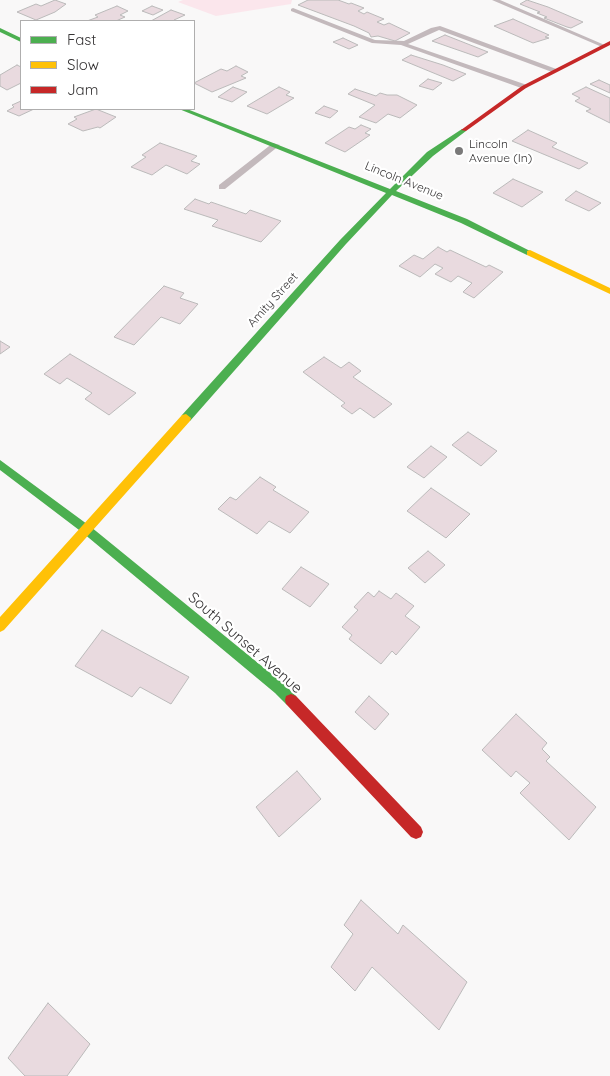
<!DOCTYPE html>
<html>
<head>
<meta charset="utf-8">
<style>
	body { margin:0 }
	#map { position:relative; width:610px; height:1076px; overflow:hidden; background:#f9f8f8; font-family:Quicksand,sans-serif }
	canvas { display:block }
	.legend { position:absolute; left:20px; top:20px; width:175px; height:90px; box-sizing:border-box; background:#fff; border:1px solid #afaeae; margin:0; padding:6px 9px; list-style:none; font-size:15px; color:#363435 }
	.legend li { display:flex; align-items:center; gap:10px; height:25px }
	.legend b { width:25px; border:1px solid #afaeae }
</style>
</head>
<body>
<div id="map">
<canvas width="610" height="1076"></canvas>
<ul class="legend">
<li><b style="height:6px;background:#4caf50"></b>Fast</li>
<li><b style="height:6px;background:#ffc107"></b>Slow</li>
<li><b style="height:6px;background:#c62828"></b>Jam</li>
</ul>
</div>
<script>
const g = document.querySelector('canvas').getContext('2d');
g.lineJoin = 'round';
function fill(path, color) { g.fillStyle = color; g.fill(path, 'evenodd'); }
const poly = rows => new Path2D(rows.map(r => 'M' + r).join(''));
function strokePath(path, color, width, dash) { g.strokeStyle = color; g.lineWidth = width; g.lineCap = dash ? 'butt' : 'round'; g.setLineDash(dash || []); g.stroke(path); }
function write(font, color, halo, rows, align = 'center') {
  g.font = font + ' Quicksand,sans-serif'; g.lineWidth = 4.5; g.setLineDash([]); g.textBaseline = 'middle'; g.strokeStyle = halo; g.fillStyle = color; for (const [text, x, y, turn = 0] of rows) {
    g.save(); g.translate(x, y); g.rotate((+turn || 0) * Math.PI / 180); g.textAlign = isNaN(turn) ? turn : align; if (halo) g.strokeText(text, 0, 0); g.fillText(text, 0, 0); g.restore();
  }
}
const green = poly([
	[183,0,292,0,291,4,216,16,178,2]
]);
const building = poly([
	[55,0,66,4,55,12,36,20,17,12,36,4,41,6,55,0],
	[308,0,338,0,349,4,351,3,364,8,358,11,364,14,367,12,384,19,377,22,384,25,389,23,410,33,395,41,378,36,371,37,369,33,354,26,298,5,308,0],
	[527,0,548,7,583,22,571,28,567,27,544,18,547,17,537,13,540,12,520,4,527,0],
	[117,6,128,11,120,15,125,17,116,21,87,21,98,17,95,15,117,6],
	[152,6,163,10,153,15,142,11,152,6],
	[171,10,185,15,174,20,177,21,151,21,171,10],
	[513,19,549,35,545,37,549,38,533,43,494,26,513,19],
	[445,35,488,52,478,57,432,41,445,35],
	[343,38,358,45,349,49,333,42,343,38],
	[411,55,443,65,466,74,453,81,402,60,411,55],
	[17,65,21,67,21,83,7,90,0,86,0,75,17,65],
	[236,66,248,72,241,76,246,78,212,92,194,83,221,69,227,71,236,66],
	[428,79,442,83,433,90,419,86,428,79],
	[599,80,610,85,610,93,590,84,599,80],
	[233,87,247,92,232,102,218,97,233,87],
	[279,87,290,92,286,95,294,98,267,114,247,106,279,87],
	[586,87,610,98,610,123,586,111,591,109,575,101,580,98,572,94,586,87],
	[355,89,376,96,380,93,387,95,397,95,417,105,400,118,388,114,376,123,359,117,375,105,348,94,355,89],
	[21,101,21,109,34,109,19,116,7,111,14,107,12,105,21,101],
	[324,106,338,111,330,118,315,113,324,106],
	[96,109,116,117,100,128,98,127,83,131,68,124,77,119,74,117,96,109],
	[361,125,371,129,365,133,370,135,345,152,325,143,349,127,355,129,361,125],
	[528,130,557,143,552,147,588,163,579,169,512,141,528,130],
	[160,143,197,156,191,161,200,164,187,174,166,165,152,175,131,167,146,157,142,155,160,143],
	[513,179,543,192,522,207,493,193,513,179],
	[576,191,601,203,589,211,565,200,576,191],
	[195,199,209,204,211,202,246,214,250,210,281,221,261,242,212,226,218,220,184,209,195,199],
	[438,247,447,252,450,250,486,267,489,265,503,272,474,298,463,292,472,283,458,276,451,282,435,274,443,268,435,264,420,277,399,266,414,255,423,259,438,247],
	[164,286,184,293,180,298,198,304,180,324,161,317,134,345,114,337,164,286],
	[0,341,10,347,0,354,0,341],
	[70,354,136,393,109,415,85,399,92,393,67,378,60,384,44,374,70,354],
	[324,357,341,368,349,362,361,371,353,377,392,404,374,418,360,408,352,414,341,406,345,403,303,372,324,357],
	[468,432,497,451,481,466,452,445,468,432],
	[431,446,447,457,424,478,407,467,431,446],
	[260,477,276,487,273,490,309,512,290,533,269,521,257,534,218,509,230,497,236,500,260,477],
	[431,488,470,514,446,538,407,511,431,488],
	[428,551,445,565,425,583,408,568,428,551],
	[301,567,329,584,310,607,282,589,301,567],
	[379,591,391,599,396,593,414,606,405,616,420,627,396,655,392,651,381,664,349,639,352,635,342,627,358,610,354,607,368,592,374,597,379,591],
	[102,630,189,677,171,704,140,687,132,697,75,666,102,630],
	[369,696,389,714,375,730,355,712,369,696],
	[516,714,547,743,542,749,550,757,546,761,596,807,569,840,520,793,530,783,516,771,511,777,482,750,516,714],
	[297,771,321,799,279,837,256,807,297,771],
	[361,900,398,934,403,925,467,982,439,1030,372,967,355,991,331,967,353,934,344,925,361,900],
	[48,1003,90,1044,67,1076,25,1076,8,1058,48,1003]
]);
const lane = poly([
	[492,0,500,0,607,46,602,47,492,0],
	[293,8,375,40,404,41,431,28,440,26,559,70,552,72,439,30,408,44,527,85,528,87,524,89,401,45,372,43,291,11,291,9,293,8],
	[273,143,280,145,225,189,219,189,219,185,273,143]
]);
const fast = poly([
	[0,28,21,38,21,42,0,32,0,28],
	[179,109,187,109,390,189,427,152,462,129,466,129,466,131,433,156,396,191,467,219,534,253,533,255,527,255,461,223,392,195,346,244,190,421,182,421,181,418,182,415,340,240,386,193,179,109],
	[0,460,91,527,285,685,296,696,297,700,296,704,291,706,286,704,275,693,83,533,0,470,0,460]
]);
const slow = poly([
	[530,250,610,288,610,294,527,255,527,251,530,250],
	[186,414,191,418,190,421,4,630,0,632,0,617,182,415,186,414]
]);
const jam = poly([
	[610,41,610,45,526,88,466,131,461,130,522,86,610,41],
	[291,694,296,696,421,827,423,832,421,837,416,839,411,837,286,704,285,700,286,696,291,694]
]);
const markers = [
	[459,151,5,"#7a7979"]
];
const farPoinames = [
	["Lincoln",469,144],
	["Avenue (In)",469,158]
];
const farStreetnames = [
	["Lincoln Avenue",404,181,22],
	["Amity Street",273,300,-48]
];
const streetNames = [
	["South Sunset Avenue",245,643,41]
];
fill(green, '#fbe6ec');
fill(building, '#e9dadf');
strokePath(building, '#bbbaba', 1);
fill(lane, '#c3b9bc');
fill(fast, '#4caf50');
fill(slow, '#ffc107');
fill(jam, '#c62828');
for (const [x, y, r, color] of markers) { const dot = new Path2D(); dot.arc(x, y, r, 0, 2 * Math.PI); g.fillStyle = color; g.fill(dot); strokePath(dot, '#fff', 2); }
write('12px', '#363435', '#fff', farPoinames, 'left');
write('12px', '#363435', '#fff', farStreetnames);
write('15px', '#363435', '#fff', streetNames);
</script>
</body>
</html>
